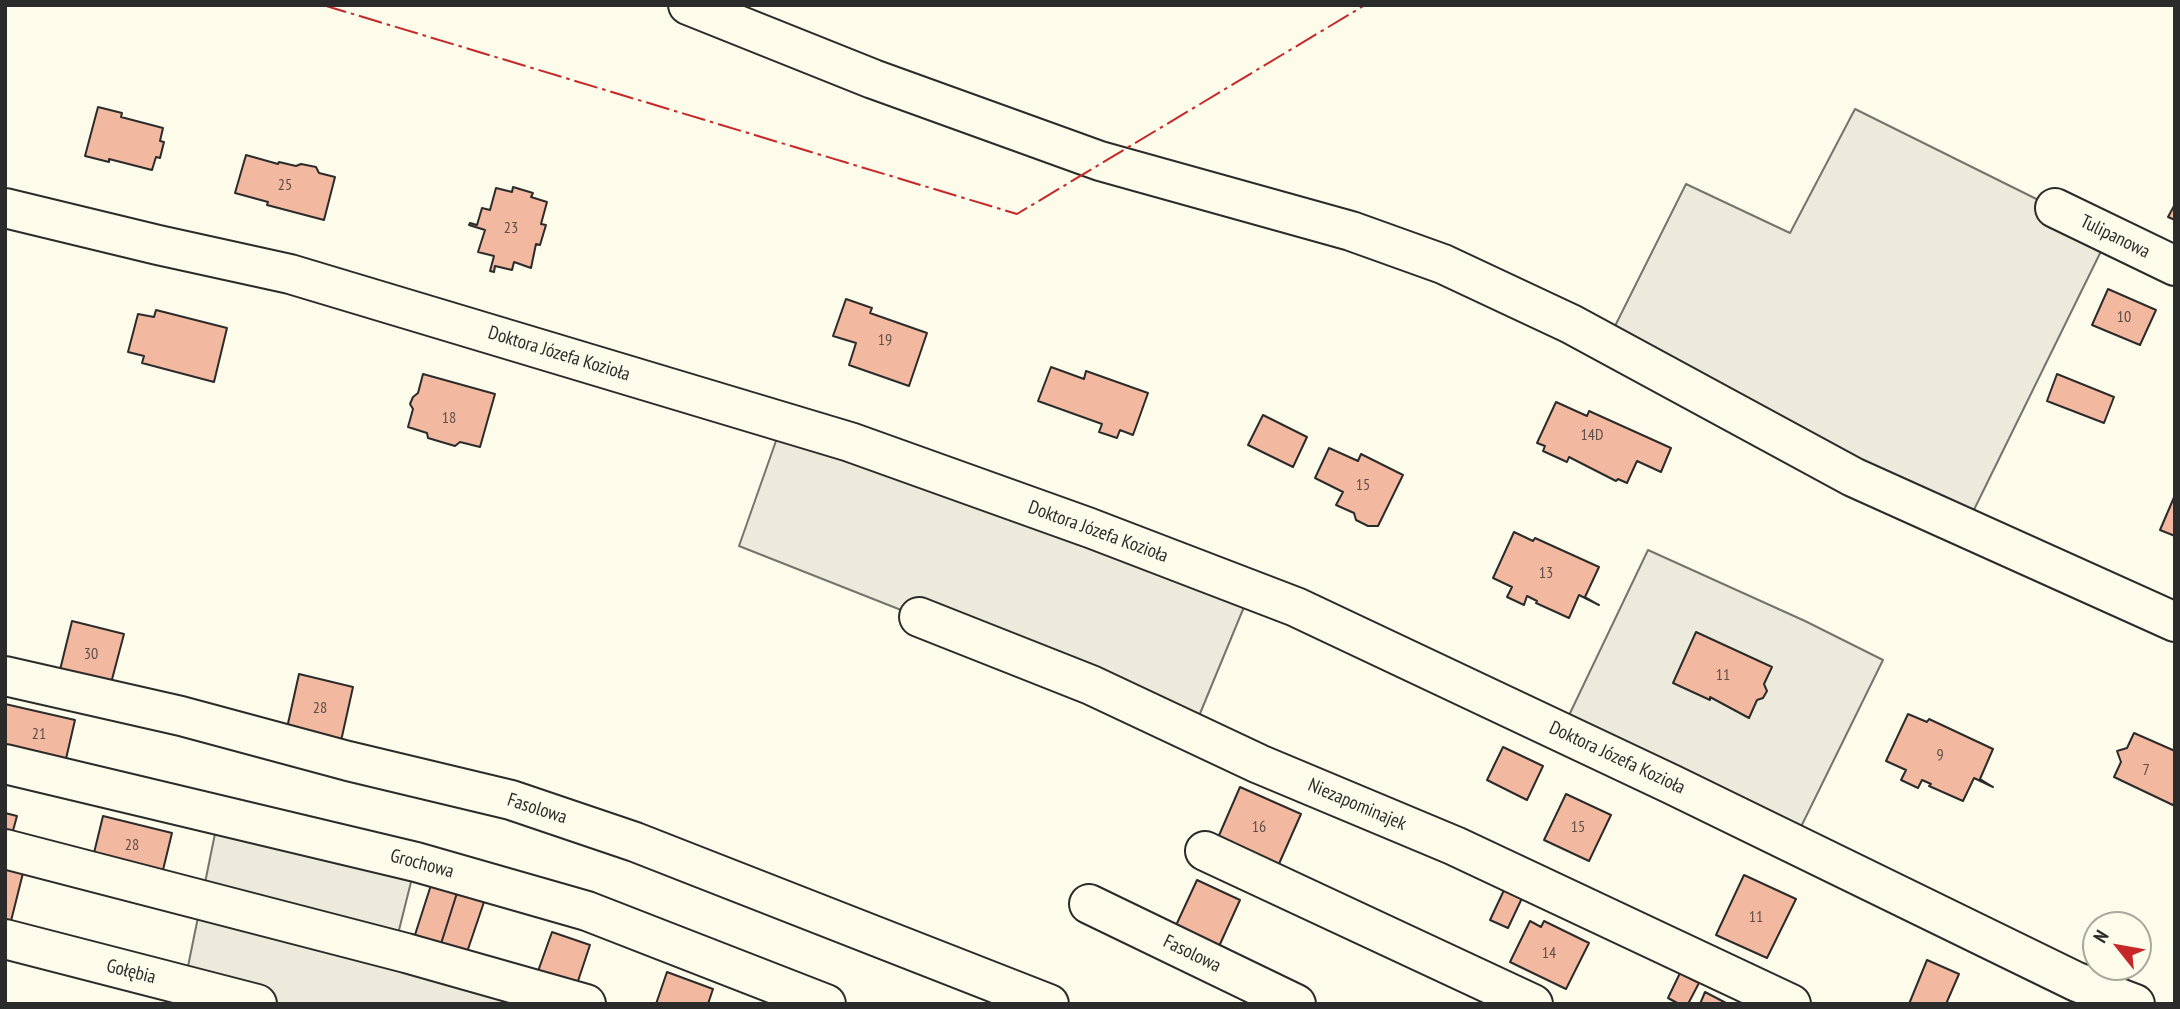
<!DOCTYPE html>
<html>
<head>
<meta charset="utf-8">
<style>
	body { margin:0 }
	#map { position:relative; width:2180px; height:1009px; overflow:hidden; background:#fdfbea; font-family:"PT Sans Narrow",sans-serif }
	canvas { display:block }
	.frame { position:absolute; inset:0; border:7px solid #2b2b2b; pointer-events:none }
	.north { position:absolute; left:2082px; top:911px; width:70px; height:70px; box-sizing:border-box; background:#fdfbea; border:2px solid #a9a89e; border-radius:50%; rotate:301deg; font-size:19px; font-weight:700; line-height:28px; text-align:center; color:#2b2b2b }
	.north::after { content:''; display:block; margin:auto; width:24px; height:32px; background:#c62828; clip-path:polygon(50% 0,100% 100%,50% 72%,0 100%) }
</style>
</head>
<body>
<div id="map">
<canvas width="2180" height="1009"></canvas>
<div class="frame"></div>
<div class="north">N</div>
</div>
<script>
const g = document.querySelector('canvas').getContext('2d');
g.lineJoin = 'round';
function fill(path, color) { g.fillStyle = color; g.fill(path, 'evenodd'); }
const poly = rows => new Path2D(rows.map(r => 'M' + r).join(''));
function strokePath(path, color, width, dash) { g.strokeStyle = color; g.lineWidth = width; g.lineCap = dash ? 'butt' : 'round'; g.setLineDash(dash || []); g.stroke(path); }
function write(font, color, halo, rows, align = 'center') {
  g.font = font + ' "PT Sans Narrow",sans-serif'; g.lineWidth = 5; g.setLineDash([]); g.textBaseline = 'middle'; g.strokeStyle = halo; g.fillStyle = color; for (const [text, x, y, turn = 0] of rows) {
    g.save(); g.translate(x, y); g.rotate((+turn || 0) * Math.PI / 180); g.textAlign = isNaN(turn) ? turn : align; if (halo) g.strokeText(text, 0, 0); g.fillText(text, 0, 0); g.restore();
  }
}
const green = poly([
	[1855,109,2109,235,1965,528,1606,344,1686,184,1790,233,1855,109],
	[783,421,1251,590,1192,733,1091,685,739,546,783,421],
	[1648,550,1805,621,1883,660,1793,843,1561,732,1648,550],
	[219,814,416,862,394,950,586,1004,257,1004,184,986,219,814]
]);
const building = poly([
	[98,107,122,113,121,117,163,128,160,141,164,142,160,158,156,157,152,170,109,159,109,162,85,156,98,107],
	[246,155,278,164,279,162,296,166,301,164,316,167,319,173,335,177,324,220,267,205,268,202,235,193,246,155],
	[513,187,533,193,531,197,547,202,541,224,546,225,540,245,536,244,531,268,514,262,512,270,495,266,494,272,490,271,494,256,478,252,485,230,469,225,470,223,477,225,482,208,490,210,496,188,512,192,513,187],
	[2175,204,2175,220,2168,217,2175,204],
	[2108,289,2156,310,2140,345,2092,325,2108,289],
	[846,299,872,308,870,313,927,333,909,386,849,365,856,343,833,336,846,299],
	[156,310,227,328,214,382,142,363,144,356,128,352,138,314,154,317,156,310],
	[1051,367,1084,379,1086,371,1148,393,1133,435,1120,430,1117,438,1099,432,1102,424,1038,401,1051,367],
	[423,374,495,394,480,447,460,442,455,446,428,438,427,433,408,427,413,409,410,404,413,397,418,393,423,374],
	[2057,374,2114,397,2104,423,2047,401,2057,374],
	[1556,402,1587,416,1589,411,1671,448,1661,472,1637,461,1627,483,1618,479,1616,481,1569,457,1567,462,1543,451,1545,446,1537,443,1556,402],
	[1263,415,1307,437,1293,467,1248,445,1263,415],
	[1329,448,1358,461,1361,454,1403,475,1378,526,1368,526,1356,520,1354,513,1336,505,1343,492,1315,478,1329,448],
	[2175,495,2175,536,2160,530,2175,495],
	[1514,532,1533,541,1535,538,1599,567,1585,597,1599,605,1579,595,1569,618,1536,603,1537,601,1527,596,1524,605,1507,597,1512,587,1493,578,1514,532],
	[72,621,124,634,110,687,59,674,72,621],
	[1696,632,1772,667,1764,684,1767,691,1763,698,1757,700,1749,718,1710,697,1710,700,1673,683,1696,632],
	[299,674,353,687,341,741,287,728,299,674],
	[5,704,75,720,65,763,5,749,5,704],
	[1908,714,1927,722,1929,719,1993,749,1980,779,1993,787,1974,778,1963,801,1929,786,1931,784,1922,780,1918,788,1901,780,1906,770,1886,761,1908,714],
	[2134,733,2175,751,2175,806,2114,777,2121,762,2117,751,2127,748,2134,733],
	[1503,747,1543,766,1527,800,1487,780,1503,747],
	[1240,787,1301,814,1278,866,1217,840,1240,787],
	[1566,794,1611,815,1589,861,1544,840,1566,794],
	[5,813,17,816,11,838,5,837,5,813],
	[103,816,172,833,162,874,93,857,103,816],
	[5,860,25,865,9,929,5,928,5,860],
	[1744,875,1796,899,1767,958,1716,935,1744,875],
	[1197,880,1240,900,1216,953,1172,934,1197,880],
	[431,885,457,893,439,950,413,941,431,885],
	[1505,888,1523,896,1508,928,1490,920,1505,888],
	[457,893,484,902,465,958,439,950,457,893],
	[1530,921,1541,927,1544,921,1589,943,1566,989,1510,962,1530,921],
	[552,932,590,945,576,987,537,974,552,932],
	[1927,960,1959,974,1946,1004,1909,1004,1927,960],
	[667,972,713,989,708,1004,656,1004,667,972],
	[1680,973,1699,983,1688,1004,1679,1004,1668,998,1680,973],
	[1705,992,1728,1004,1700,1004,1705,992]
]);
const minor = poly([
	[688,5,873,79,1100,161,1351,231,1443,264,1571,324,1853,477,2175,622],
	[5,208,158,245,290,274,850,442,1090,528,1296,607,1671,784,2077,982,2135,1004],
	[2055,208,2175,266],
	[919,617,1091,685,1259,764,1455,846,1791,1004],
	[5,676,181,716,348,761,511,800,635,842,1049,1004],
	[5,764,416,862,587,911,826,1004],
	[5,849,406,953,586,1004],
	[1205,851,1533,1004],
	[1089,904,1296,1004],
	[5,939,257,1004]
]);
const power = poly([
	[323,5,1017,214,1365,5]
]);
const numberNames = [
	["25",285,185],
	["23",511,228],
	["10",2124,317],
	["19",885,340],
	["18",449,418],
	["14D",1592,435],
	["15",1363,485],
	["13",1546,573],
	["30",91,654],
	["11",1723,675],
	["28",320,708],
	["21",39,734],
	["9",1940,755],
	["7",2146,770],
	["16",1259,827],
	["15",1578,827],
	["28",132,845],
	["11",1756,917],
	["14",1549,953]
];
const streetNames = [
	["Tulipanowa",2115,237,26],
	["Doktora Józefa Kozioła",559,354,17],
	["Doktora Józefa Kozioła",1098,532,20],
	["Doktora Józefa Kozioła",1617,758,25],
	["Niezapominajek",1357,805,23],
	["Fasolowa",537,809,18],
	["Grochowa",422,864,15],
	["Fasolowa",1192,954,26],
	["Gołębia",131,972,14]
];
fill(green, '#ecebdb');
strokePath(green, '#74746e', 2);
fill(building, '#f2b8a0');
strokePath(building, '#2b2b2b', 2);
strokePath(minor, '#2b2b2b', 42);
strokePath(minor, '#fdfbea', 38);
strokePath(power, '#c62828', 2, [24, 5, 3.5, 5]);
write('16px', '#5d4e48', null, numberNames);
write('19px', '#2b2b2b', '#fdfbea', streetNames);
</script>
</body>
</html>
